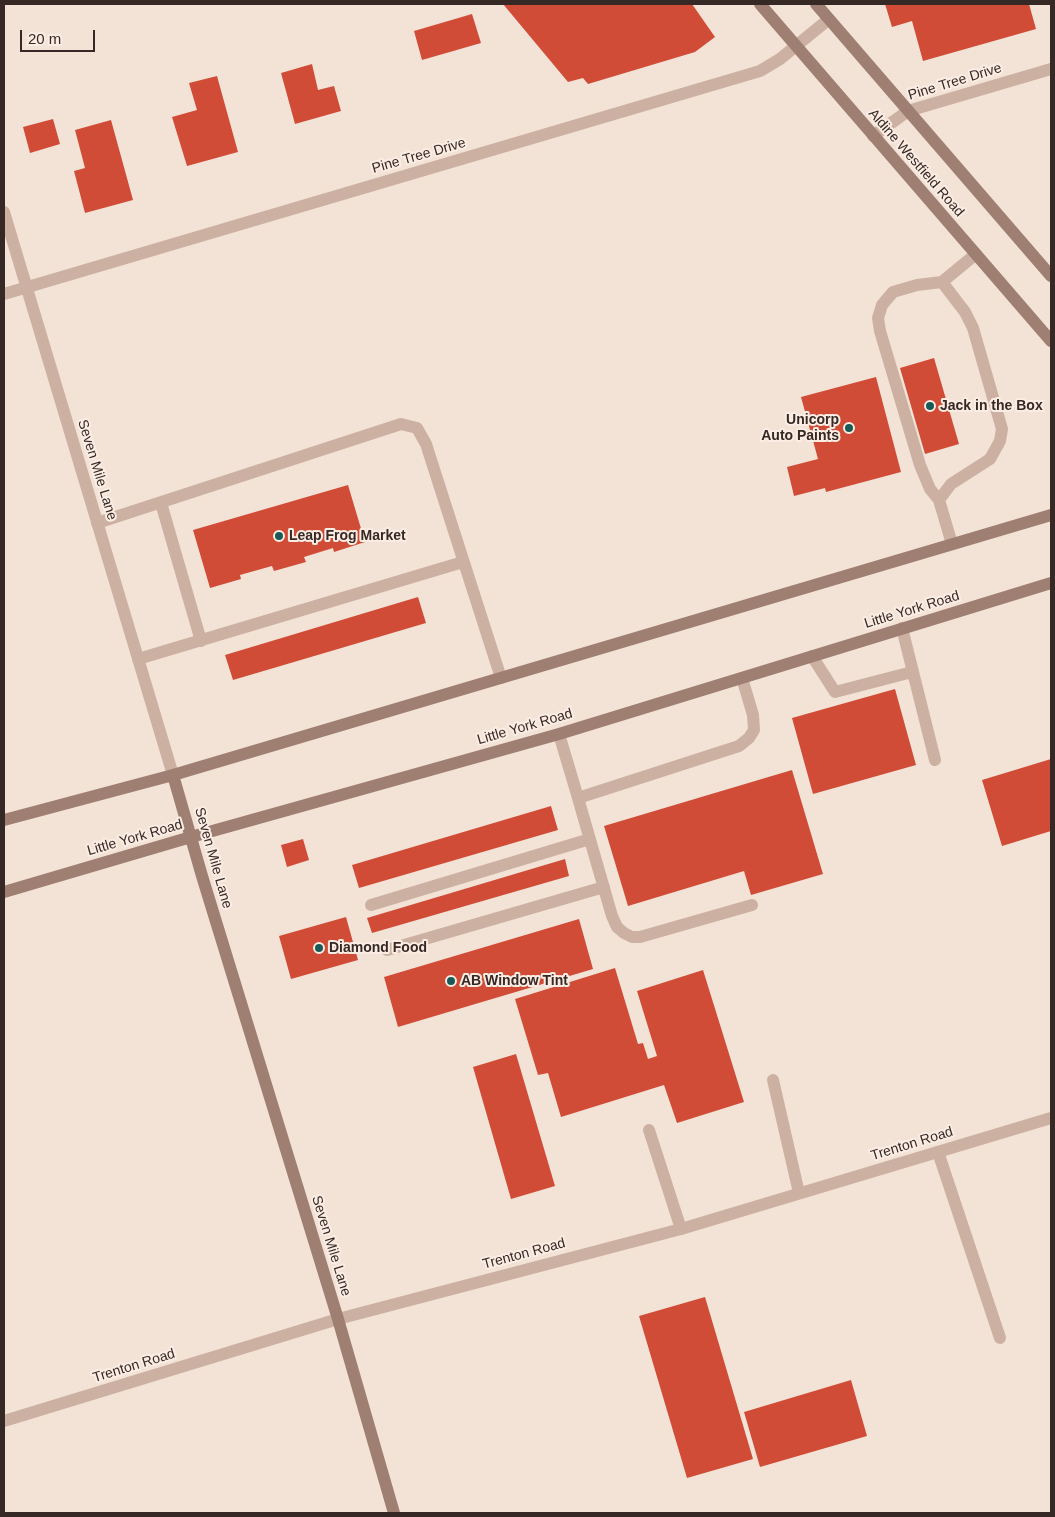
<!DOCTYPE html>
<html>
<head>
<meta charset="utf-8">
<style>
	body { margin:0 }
	#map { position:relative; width:1055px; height:1517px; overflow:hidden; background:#f3e3d7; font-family:Helvetica,sans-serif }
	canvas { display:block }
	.frame { position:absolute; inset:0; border:5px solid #362925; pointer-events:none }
	.scale { position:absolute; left:20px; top:30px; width:75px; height:22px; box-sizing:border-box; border:2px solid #362925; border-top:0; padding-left:6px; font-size:15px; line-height:18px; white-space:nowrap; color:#362925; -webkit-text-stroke:4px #fbede3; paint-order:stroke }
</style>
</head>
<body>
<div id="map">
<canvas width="1055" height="1517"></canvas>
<div class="frame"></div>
<div class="scale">20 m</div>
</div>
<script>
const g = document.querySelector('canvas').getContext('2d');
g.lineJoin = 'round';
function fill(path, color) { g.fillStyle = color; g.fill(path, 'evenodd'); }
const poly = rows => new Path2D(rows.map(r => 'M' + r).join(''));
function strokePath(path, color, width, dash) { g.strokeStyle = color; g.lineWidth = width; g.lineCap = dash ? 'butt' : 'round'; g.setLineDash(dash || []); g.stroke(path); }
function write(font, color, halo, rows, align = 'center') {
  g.font = font + ' Helvetica,sans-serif'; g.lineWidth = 4; g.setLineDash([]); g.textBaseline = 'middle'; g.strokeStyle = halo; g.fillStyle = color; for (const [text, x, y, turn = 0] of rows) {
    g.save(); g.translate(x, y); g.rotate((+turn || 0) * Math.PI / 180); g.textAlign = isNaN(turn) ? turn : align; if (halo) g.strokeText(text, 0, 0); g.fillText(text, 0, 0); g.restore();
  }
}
const building = poly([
	[503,4,692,4,715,37,695,52,588,84,583,78,568,82],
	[885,4,1029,4,1036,29,923,61,912,21,892,27],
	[472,14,481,43,422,60,414,31],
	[312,64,318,90,334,86,341,111,295,124,281,73],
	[217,76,238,152,187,166,172,117,197,110,189,83],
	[53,119,60,144,30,153,23,127],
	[111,120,133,200,85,213,74,171,85,168,75,130],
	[934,358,959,444,925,454,900,368],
	[876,377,901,472,826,492,825,488,794,496,787,467,818,459,801,397],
	[348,485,365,542,334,552,333,548,304,557,306,562,274,571,272,566,240,575,241,579,210,588,193,530],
	[418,597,426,623,233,680,225,655],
	[895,689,916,765,813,794,792,718],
	[1051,759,1051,831,1002,846,982,780],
	[792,770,823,874,751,895,744,871,628,906,604,826],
	[551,806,558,830,359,888,352,865],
	[303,839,309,860,287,867,281,845],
	[565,859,569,876,372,933,367,918],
	[346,917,358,960,291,979,279,936],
	[579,919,593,969,398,1027,384,977],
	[615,968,638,1044,643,1043,648,1059,657,1056,637,991,703,970,744,1102,677,1123,664,1085,561,1117,548,1073,538,1075,515,999],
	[516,1054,555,1186,511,1199,473,1067],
	[705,1297,753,1459,687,1478,639,1316],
	[851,1380,867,1436,760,1467,744,1412]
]);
const lane = poly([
	[939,500,930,489,920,465,880,331,878,318,882,305,893,292,917,285,942,282],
	[161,503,201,641],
	[97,523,401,424,417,428,426,444,501,678],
	[952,544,939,500,951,484,990,459,1000,441,1002,429,973,328,965,312,942,282,976,254],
	[902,628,935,760],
	[812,656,835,692,912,672],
	[138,659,463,562],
	[559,734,578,798,739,746,749,738,754,730,753,715,742,678],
	[578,798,612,916,617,927,624,933,632,937,640,937,752,905],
	[371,905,590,839],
	[387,950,604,887],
	[773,1080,799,1193],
	[649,1130,681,1229],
	[938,1152,1000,1338]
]);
const street = poly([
	[873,136,908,111,1051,69],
	[4,212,173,775],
	[4,294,760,71,780,59,829,19],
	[4,1421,338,1319,681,1229,1051,1118]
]);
const secondary = poly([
	[760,4,1051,341],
	[816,4,1051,276],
	[173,775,202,876,338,1319,394,1513],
	[4,820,173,775,1051,515],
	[4,892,191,837,559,734,1051,583]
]);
const markers = [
	[930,406,5,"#175b58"],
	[849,428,5,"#175b58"],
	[279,536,5,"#175b58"],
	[319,948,5,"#175b58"],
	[451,981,5,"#175b58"]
];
const streetNames = [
	["Pine Tree Drive",955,82,-17],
	["Pine Tree Drive",419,156,-16],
	["Aldine Westfield Road",916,163,49],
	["Seven Mile Lane",97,470,73],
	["Little York Road",912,610,-17],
	["Little York Road",525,727,-16],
	["Little York Road",135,838,-16],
	["Seven Mile Lane",213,858,74],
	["Trenton Road",912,1144,-17],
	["Seven Mile Lane",331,1246,73],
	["Trenton Road",524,1254,-15],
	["Trenton Road",134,1366,-17]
];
const poiNames = [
	["Jack in the Box",940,406],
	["Unicorp",839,420,"right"],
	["Auto Paints",839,436,"right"],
	["Leap Frog Market",289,536],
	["Diamond Food",329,948],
	["AB Window Tint",461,981]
];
fill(building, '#d14c37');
strokePath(lane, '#ccb1a2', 12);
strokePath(street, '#ccb1a2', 12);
strokePath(secondary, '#a07f73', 12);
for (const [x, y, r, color] of markers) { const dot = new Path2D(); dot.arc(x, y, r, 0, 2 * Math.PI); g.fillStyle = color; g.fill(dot); strokePath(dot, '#fbede3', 2); }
write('14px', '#362925', '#fbede3', streetNames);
write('bold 14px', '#362925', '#fbede3', poiNames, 'left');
</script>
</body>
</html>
